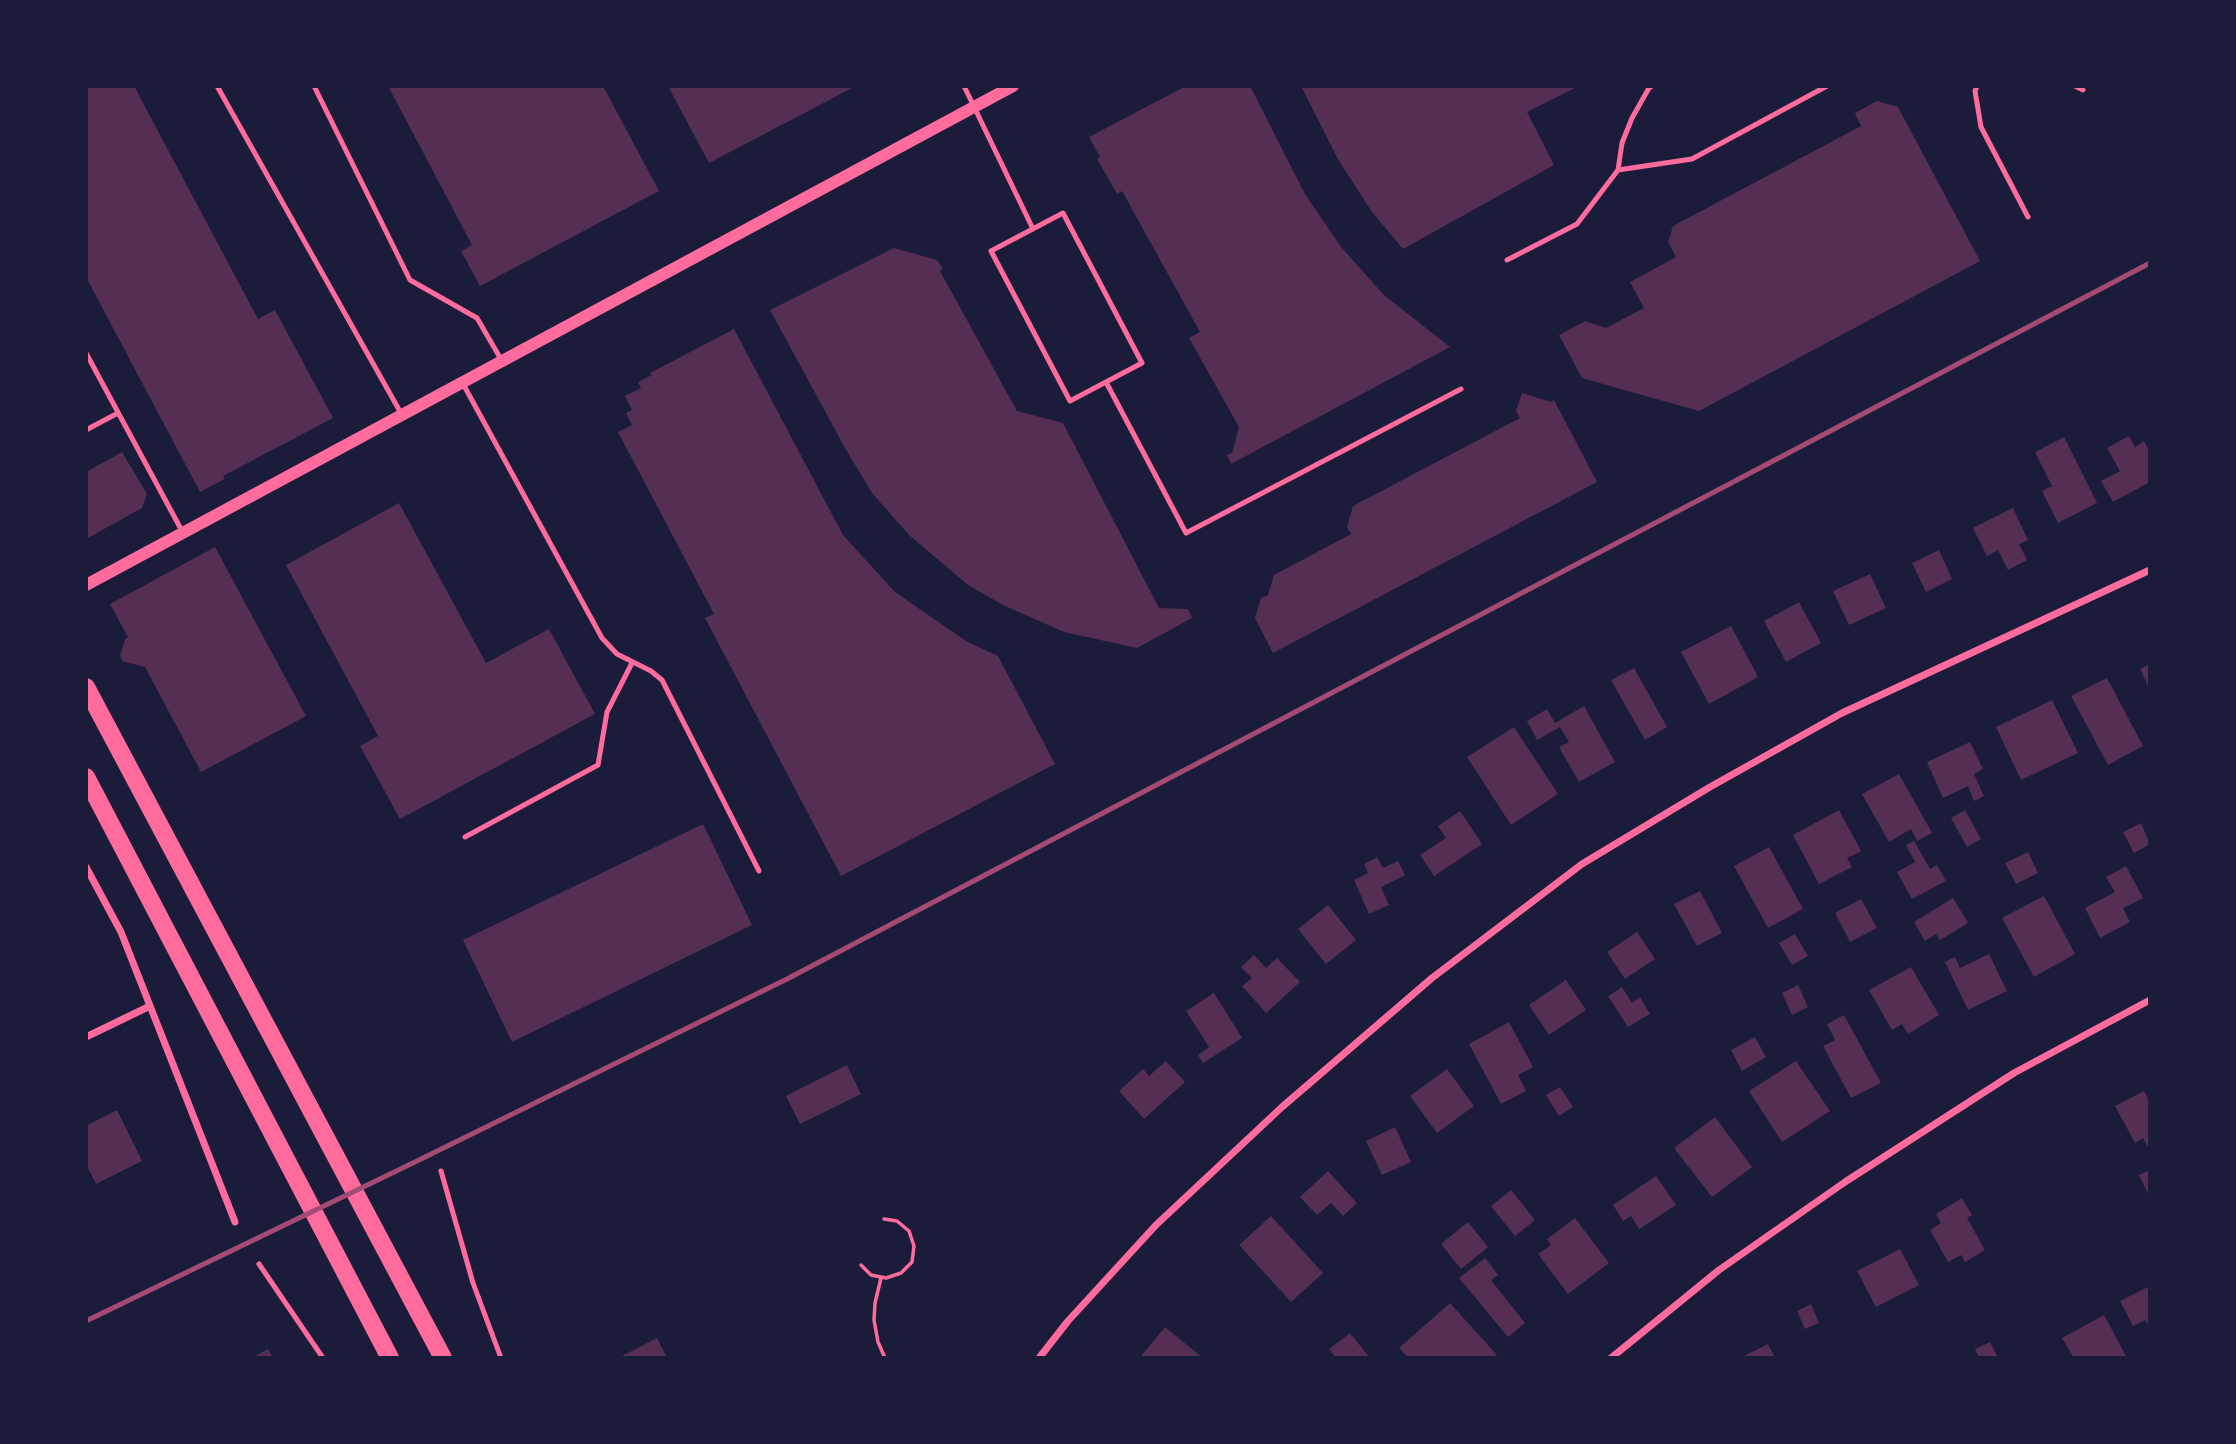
<!DOCTYPE html>
<html>
<head>
<meta charset="utf-8">
<style>
	body { margin:0 }
	#map { position:relative; width:2236px; height:1444px; overflow:hidden; background:#1b1b3a; font-family:"Open Sans",sans-serif }
	canvas { display:block }
	.frame { position:absolute; inset:0; border:88px solid #1b1b3a; pointer-events:none }
</style>
</head>
<body>
<div id="map">
<canvas width="2236" height="1444"></canvas>
<div class="frame"></div>
</div>
<script>
const g = document.querySelector('canvas').getContext('2d');
g.lineJoin = 'round';
function fill(path, color) { g.fillStyle = color; g.fill(path, 'evenodd'); }
const poly = rows => new Path2D(rows.map(r => 'M' + r).join(''));
function strokePath(path, color, width, dash) { g.strokeStyle = color; g.lineWidth = width; g.lineCap = dash ? 'butt' : 'round'; g.setLineDash(dash || []); g.stroke(path); }
const building = poly([
	[86,86,134,86,258,319,275,310,333,418,223,476,225,479,200,492,86,277],
	[388,86,603,86,659,191,480,286,461,251,472,245],
	[668,86,856,86,709,163],
	[1186,86,1250,86,1305,194,1341,247,1384,295,1450,347,1231,464,1227,455,1232,453,1239,427,1189,338,1200,332,1122,191,1117,194,1097,159,1100,157,1089,137],
	[1301,86,1579,86,1527,112,1554,165,1403,249,1372,212,1339,161],
	[1877,101,1898,107,1980,261,1699,411,1582,378,1559,335,1585,321,1606,328,1644,308,1630,282,1676,257,1668,242,1673,226,1861,126,1855,113],
	[894,248,937,260,943,269,940,271,1017,411,1063,423,1159,608,1188,609,1192,618,1137,648,1064,632,1003,605,968,585,909,535,872,493,845,448,770,310],
	[734,329,843,535,895,592,966,641,998,656,1055,764,841,876,705,618,714,614,618,432,632,425,626,413,632,410,625,396,641,388,638,382,652,375,650,373],
	[1522,393,1551,402,1554,400,1597,482,1273,653,1255,618,1261,598,1268,595,1274,575,1351,534,1347,527,1353,506,1520,418,1516,411],
	[2129,436,2135,447,2144,441,2150,453,2150,482,2113,502,2101,481,2120,471,2107,448],
	[2064,437,2097,503,2058,523,2042,491,2052,486,2035,452],
	[122,452,147,494,142,508,86,539,86,472],
	[399,503,486,663,549,629,595,714,400,819,360,746,378,736,286,565],
	[2013,508,2028,540,2019,544,2027,560,2008,570,1998,550,1987,556,1973,528],
	[215,547,306,716,201,772,145,667,122,661,120,656,125,639,128,637,110,604],
	[1939,550,1952,579,1926,592,1912,563],
	[1870,574,1886,608,1849,625,1833,591],
	[1799,602,1821,643,1786,662,1764,621],
	[1731,626,1758,677,1709,704,1681,652],
	[2150,664,2150,690,2140,669],
	[1634,668,1667,727,1645,740,1611,680],
	[2107,678,2143,746,2108,765,2071,696],
	[2052,700,2078,753,2021,780,1996,727],
	[1584,706,1615,762,1579,782,1559,747,1569,742,1560,727,1537,740,1527,721,1547,709,1555,723],
	[1514,727,1558,794,1511,825,1467,757],
	[1970,742,1983,769,1974,774,1984,796,1974,801,1968,786,1943,798,1927,762],
	[1899,774,1932,833,1917,841,1911,829,1889,842,1862,794],
	[1839,810,1861,851,1847,858,1852,867,1819,884,1793,835],
	[1965,810,1981,839,1967,847,1951,818],
	[1460,811,1482,844,1434,876,1420,855,1446,838,1438,826],
	[2141,823,2150,844,2134,853,2123,832],
	[703,824,752,925,512,1042,463,940],
	[1914,841,1930,869,1937,865,1946,881,1912,899,1897,872,1915,862,1906,845],
	[1769,847,1803,909,1768,928,1734,866],
	[2028,852,2038,873,2016,884,2005,863],
	[1377,857,1383,868,1398,861,1405,875,1381,887,1389,905,1369,914,1354,880,1368,873,1364,864],
	[2126,866,2143,898,2123,908,2130,922,2100,938,2085,908,2115,892,2106,877],
	[1700,891,1722,933,1697,946,1674,904],
	[2044,896,2075,954,2034,977,2002,918],
	[1953,898,1968,923,1940,940,1936,934,1925,941,1914,922],
	[1861,899,1877,928,1850,942,1835,913],
	[1328,905,1356,940,1326,964,1298,929],
	[1637,932,1655,959,1625,979,1607,952],
	[1795,934,1808,956,1792,965,1779,943],
	[1989,954,2007,991,1968,1010,1945,962,1955,957,1960,968],
	[1254,955,1266,968,1277,958,1300,982,1266,1013,1242,986,1252,978,1241,967],
	[1911,967,1939,1015,1908,1034,1902,1024,1892,1030,1869,990],
	[1566,980,1586,1010,1549,1035,1529,1005],
	[1798,985,1808,1007,1792,1015,1782,993],
	[1622,987,1632,1003,1640,997,1650,1014,1628,1027,1608,996],
	[1214,993,1242,1038,1203,1063,1198,1055,1209,1047,1186,1011],
	[1844,1015,1881,1083,1851,1098,1823,1046,1835,1040,1827,1024],
	[1509,1022,1533,1067,1518,1075,1526,1091,1501,1104,1469,1044],
	[1755,1037,1766,1057,1742,1071,1731,1050],
	[1166,1061,1185,1082,1144,1119,1119,1091,1143,1069,1149,1076],
	[1796,1061,1830,1111,1782,1142,1749,1091],
	[847,1065,861,1094,800,1124,786,1096],
	[1447,1069,1474,1106,1437,1133,1410,1096],
	[1560,1087,1573,1107,1559,1116,1546,1095],
	[2144,1091,2150,1102,2150,1151,2143,1138,2135,1143,2115,1106],
	[117,1110,142,1161,96,1184,86,1164,86,1126],
	[1715,1117,1752,1167,1712,1197,1674,1148],
	[1395,1127,1411,1162,1382,1175,1366,1141],
	[2150,1170,2150,1198,2139,1175],
	[1328,1171,1357,1203,1343,1216,1331,1203,1317,1215,1300,1197],
	[1656,1176,1676,1205,1639,1229,1631,1216,1623,1221,1613,1205],
	[1511,1190,1535,1220,1515,1236,1491,1206],
	[1962,1198,1972,1215,1967,1218,1985,1250,1965,1262,1961,1255,1948,1262,1930,1230,1941,1223,1936,1214],
	[1271,1216,1323,1273,1291,1302,1239,1245],
	[1575,1218,1609,1263,1568,1294,1538,1254,1551,1245,1547,1239],
	[1468,1222,1488,1247,1461,1269,1441,1244],
	[1900,1249,1919,1285,1876,1307,1857,1271],
	[1485,1258,1498,1275,1491,1280,1525,1323,1508,1337,1459,1278],
	[2150,1286,2150,1330,2146,1320,2133,1326,2120,1301],
	[1450,1303,1497,1355,1493,1358,1409,1358,1399,1348],
	[1811,1304,1819,1323,1805,1329,1797,1311],
	[2104,1315,2127,1358,2074,1358,2062,1338],
	[1165,1327,1203,1358,1144,1358,1141,1356],
	[1350,1333,1370,1358,1336,1358,1329,1349],
	[657,1338,667,1358,618,1358],
	[1990,1342,1998,1358,1979,1358,1975,1349],
	[1768,1344,1775,1358,1740,1358],
	[268,1349,273,1358,251,1358]
]);
const path = poly([
	[861,1265,871,1275,886,1278,901,1273,912,1262,914,1246,909,1231,897,1221,884,1219],
	[881,1278,875,1303,874,1320,878,1342,885,1358]
]);
const service = poly([
	[217,86,402,415],
	[314,86,410,280,477,318,502,361],
	[964,86,1033,229],
	[1977,86,1975,91,1981,127,2028,217],
	[2075,86,2083,90],
	[1618,170,1622,143,1632,118,1649,88,1652,86],
	[1063,213,1142,363,1070,401,991,251,1063,213],
	[1507,260,1577,224,1618,170,1692,159,1827,86],
	[86,353,182,531],
	[462,382,602,638,617,654,651,671,662,680,759,871],
	[1106,382,1186,533,1461,389],
	[86,430,118,413],
	[465,837,598,765,607,712,632,663],
	[441,1171,473,1283,501,1358],
	[259,1264,323,1358]
]);
const minor = poly([
	[86,867,121,932,235,1222],
	[86,1037,150,1006],
	[1039,1358,1068,1321,1156,1225,1282,1107,1432,978,1582,864,1710,787,1842,713,2150,570],
	[1611,1358,1719,1270,1845,1182,2014,1073,2150,1000]
]);
const tertiary = poly([
	[86,585,1013,86]
]);
const primary = poly([
	[86,687,443,1358],
	[86,777,390,1358]
]);
const rail = poly([
	[86,1321,417,1161,787,979,2150,263]
]);
fill(building, '#542f53');
strokePath(path, '#ff6b9d', 3.5);
strokePath(service, '#ff6b9d', 5);
strokePath(minor, '#ff6b9d', 7);
strokePath(tertiary, '#ff6b9d', 12);
strokePath(primary, '#ff6b9d', 18);
strokePath(rail, '#a44b75', 5);
</script>
</body>
</html>
